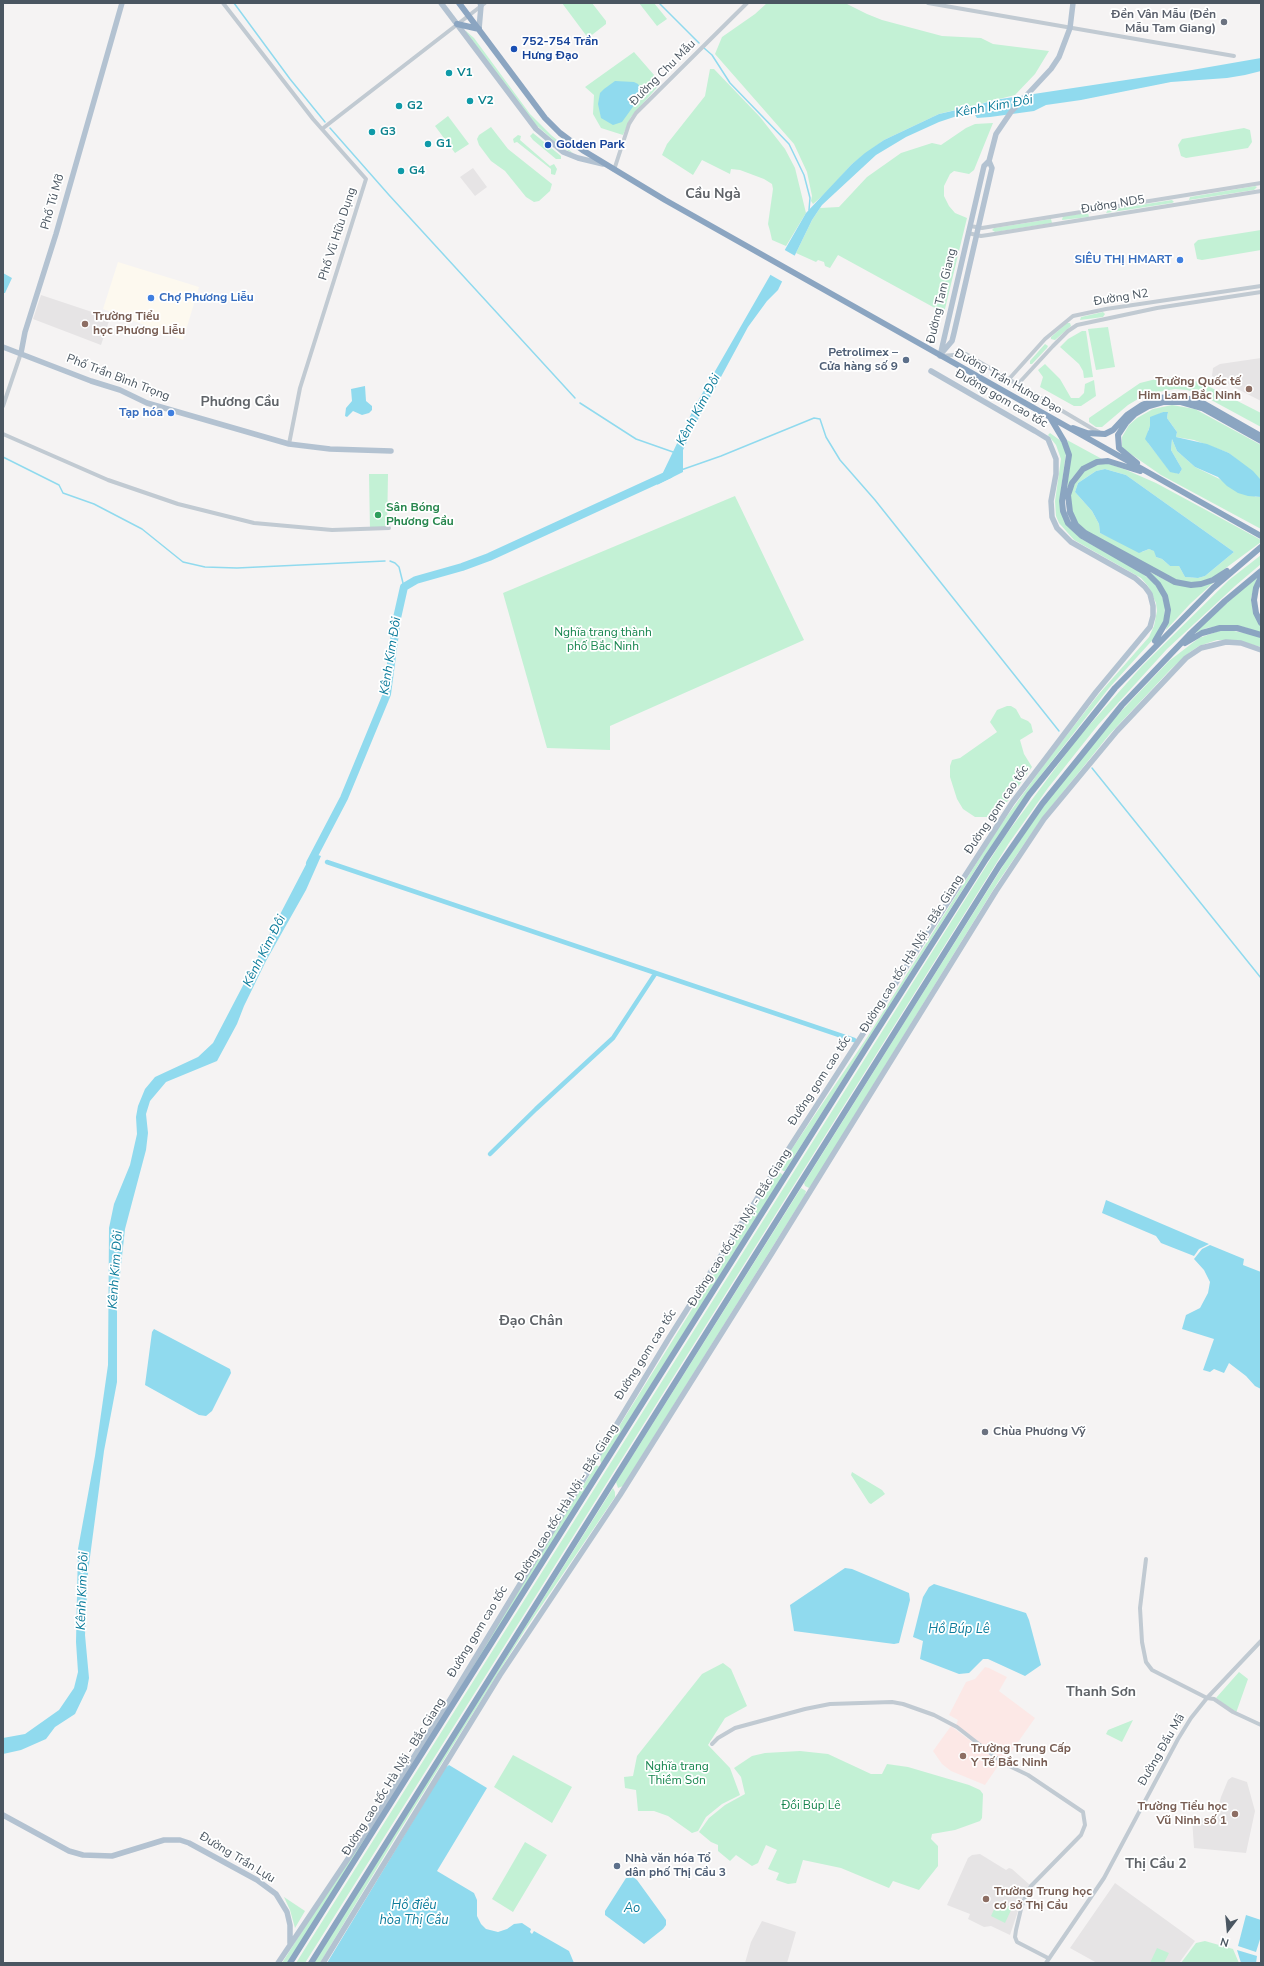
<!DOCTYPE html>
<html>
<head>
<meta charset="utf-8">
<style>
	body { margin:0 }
	#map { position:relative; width:1264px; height:1966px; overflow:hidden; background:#f5f3f3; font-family:"Nunito Sans",sans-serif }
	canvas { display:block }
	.frame { position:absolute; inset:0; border:4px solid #4a5661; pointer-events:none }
	.north { position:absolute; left:1208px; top:1910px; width:40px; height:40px; -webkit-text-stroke:3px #fff; paint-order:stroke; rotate:196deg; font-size:11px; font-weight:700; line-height:16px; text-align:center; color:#4a5661 }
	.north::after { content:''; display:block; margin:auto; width:14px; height:18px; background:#4a5661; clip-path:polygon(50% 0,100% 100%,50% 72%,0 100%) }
</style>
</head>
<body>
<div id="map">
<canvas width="1264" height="1966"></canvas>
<div class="frame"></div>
<div class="north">N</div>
</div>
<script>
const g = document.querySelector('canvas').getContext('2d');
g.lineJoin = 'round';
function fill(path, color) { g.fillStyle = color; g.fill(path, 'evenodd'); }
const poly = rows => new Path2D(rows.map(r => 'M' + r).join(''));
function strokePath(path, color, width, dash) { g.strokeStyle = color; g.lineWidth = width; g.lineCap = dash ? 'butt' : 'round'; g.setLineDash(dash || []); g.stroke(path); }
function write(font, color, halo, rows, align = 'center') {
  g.font = font + ' "Nunito Sans",sans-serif'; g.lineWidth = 3.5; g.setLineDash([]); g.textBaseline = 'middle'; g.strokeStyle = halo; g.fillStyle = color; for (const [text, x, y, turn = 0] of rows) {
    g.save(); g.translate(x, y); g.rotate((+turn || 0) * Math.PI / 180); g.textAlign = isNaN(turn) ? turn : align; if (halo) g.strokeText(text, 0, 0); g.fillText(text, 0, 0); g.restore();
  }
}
const commercial = poly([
	[118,262,199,287,183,340,103,309]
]);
const education = poly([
	[473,168,487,187,475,196,460,177],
	[41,295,110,318,101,345,33,319],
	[1261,358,1261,401,1212,376,1213,368,1220,364],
	[1232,1777,1247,1782,1255,1811,1246,1853,1194,1848,1192,1818,1215,1819,1221,1797,1228,1780],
	[980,1854,1006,1870,1009,1868,1012,1869,1030,1885,1024,1893,1010,1935,991,1926,984,1927,968,1919,970,1914,947,1905,968,1858,972,1855],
	[1115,1883,1195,1941,1179,1963,1097,1963,1070,1948],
	[762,1921,796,1932,787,1963,745,1963,751,1942]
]);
const medical = poly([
	[985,1667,989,1668,1007,1677,999,1691,1035,1718,1004,1762,956,1725,958,1720,949,1715,966,1682,975,1679],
	[951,1726,1000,1763,985,1785,951,1771,942,1764,933,1751]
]);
const green = poly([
	[562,3,592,3,606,21,606,24,588,38],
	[639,3,654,3,667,19,657,26],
	[767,3,845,3,867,14,882,20,942,36,981,38,993,44,1049,51,1035,74,1015,95,939,114,884,140,852,164,828,191,813,204,811,201,812,196,807,172,794,144,715,54,722,37,755,14],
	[466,31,474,38,530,114,551,135,574,154,561,147,535,124,465,32],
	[634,52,661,83,631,117,623,135,601,128,593,114,594,95,585,87],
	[710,69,714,69,760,117,785,149,795,168,806,213,786,246,772,240,770,231,768,224,773,189,772,184,764,179,740,170,731,169,730,174,702,160,693,175,662,155,667,144,705,96],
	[448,116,469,144,455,153,435,126],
	[993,123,974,170,969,174,954,171,950,174,944,186,944,196,949,206,955,213,967,218,944,313,838,255,830,268,825,266,824,262,818,260,816,262,796,253,812,220,820,208,839,207,867,177,901,153,932,143,941,145,966,128,975,124],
	[491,127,508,149,552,184,550,191,539,201,534,202,526,197,505,171,491,161,479,145,477,139,479,135],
	[1244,128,1250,130,1252,142,1248,148,1186,158,1181,156,1178,145,1182,139],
	[533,133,561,156,561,159,556,159,533,140,530,136],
	[518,135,521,136,520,140,550,166,554,164,557,169,555,175,551,174,551,169,517,142,514,143,513,139],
	[1255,186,1257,187,1254,190,1189,200,1190,197],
	[1172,200,1174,202,1172,203,1106,213,1108,210],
	[1088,213,1089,217,1062,220,1063,216],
	[1051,219,1052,223,995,232,992,230,994,228],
	[1261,230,1261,250,1202,260,1197,259,1194,244,1198,240],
	[1103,312,1105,314,1103,317,1080,320,1081,317],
	[1067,323,1070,323,1071,326,1055,340,1051,339,1051,337],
	[1108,327,1115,367,1096,370,1088,329],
	[1082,331,1086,331,1093,377,1084,378,1083,371,1079,364,1060,347,1068,339],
	[1045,344,1048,346,1047,348,1032,364,1030,364,1030,361],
	[1045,364,1060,379,1071,398,1079,398,1084,393,1085,384,1094,380,1096,396,1081,406,1074,406,1040,387,1043,377,1038,370],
	[1172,377,1200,382,1261,413,1261,427,1202,395,1187,390,1175,389,1152,393,1138,399,1128,405,1102,427,1096,427,1089,422,1089,418,1140,383,1156,379],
	[1172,405,1195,409,1261,445,1261,480,1229,453,1194,440,1176,437,1177,432,1167,418,1168,413,1163,412,1157,415,1150,422,1151,426,1148,430,1148,443,1170,471,1179,474,1182,469,1171,450,1172,439,1177,451,1195,467,1256,497,1261,497,1261,529,1161,475,1122,448,1122,437,1129,425,1137,418,1153,409],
	[1050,433,1061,441,1066,453,1061,489,1067,525,1080,538,1139,571,1154,583,1161,593,1165,607,1164,622,1157,635,1109,688,1034,784,979,864,785,1171,783,1171,781,1168,783,1162,868,1036,999,827,1049,758,1098,695,1149,637,1154,626,1157,611,1156,603,1148,586,1141,578,1074,540,1059,523,1056,516,1055,501,1061,459,1056,445,1048,435],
	[1067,440,1102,459,1081,468,1072,478,1068,487,1067,487,1071,456],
	[1106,463,1124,469,1156,483,1217,516,1261,540,1261,542,1215,576,1205,581,1192,583,1180,582,1089,533,1076,522,1069,501,1073,486,1083,472,1094,466],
	[1105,469,1126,475,1234,552,1205,576,1198,578,1185,577,1179,566,1170,566,1162,559,1156,557,1155,551,1149,549,1142,552,1100,533,1099,524,1092,511,1075,492,1078,483,1096,471],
	[369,474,388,474,387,530,370,530],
	[735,496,804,640,610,726,610,750,547,748,503,593],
	[1261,555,1261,564,1235,586,1167,649,1098,725,1048,788,1009,843,305,1963,296,1963,1005,836,1077,739,1142,666,1229,580],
	[1148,571,1171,583,1213,583,1190,604,1166,630,1170,606],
	[1258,575,1251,598,1253,612,1261,627,1261,633,1244,627,1223,625,1207,628,1193,634],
	[1219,631,1234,631,1254,635,1261,638,1261,647,1234,640,1217,640,1199,646,1190,652,1171,669,1109,735,1042,818,998,882,813,1183,809,1188,805,1186,804,1183,909,1015,1008,858,1040,811,1108,725,1169,661,1199,638],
	[1007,706,1011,706,1016,709,1021,718,1028,721,1031,724,1033,732,1020,740,1024,754,1032,767,1008,801,987,817,975,817,963,809,957,799,950,777,950,766,952,760,960,758,997,732,990,722,997,710],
	[778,1171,783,1175,601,1464,600,1457],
	[801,1188,806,1191,805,1195,623,1486,618,1488,616,1482],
	[596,1465,600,1467,288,1963,282,1963],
	[852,1472,882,1490,885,1494,871,1504,869,1503,851,1475],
	[613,1488,615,1492,615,1497,525,1630,397,1835,320,1963,313,1963],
	[723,1663,731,1669,747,1706,725,1718,708,1745,730,1768,740,1795,722,1804,706,1817,698,1831,692,1833,668,1816,654,1811,638,1811,636,1790,625,1788,624,1777,633,1776,637,1756,702,1674],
	[1239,1672,1248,1679,1236,1713,1216,1698],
	[1133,1720,1122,1742,1106,1734,1108,1730],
	[800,1751,828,1754,871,1774,882,1774,887,1764,908,1767,969,1785,980,1790,983,1794,982,1818,980,1821,955,1830,932,1834,931,1839,938,1846,938,1866,919,1890,893,1881,889,1888,841,1868,803,1860,796,1883,788,1884,776,1880,779,1873,768,1869,777,1850,766,1845,758,1863,752,1866,736,1855,730,1861,718,1851,718,1845,711,1842,699,1832,709,1818,725,1805,745,1794,741,1777,734,1768,752,1756,765,1753],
	[513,1755,572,1787,552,1823,494,1787],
	[525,1842,547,1855,513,1912,492,1899],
	[284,1897,305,1911,295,1928,290,1910],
	[998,1901,1012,1908,1005,1923,991,1916],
	[1205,1941,1233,1949,1239,1963,1181,1963,1196,1943],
	[1157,1948,1169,1953,1164,1963,1150,1963]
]);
const water = poly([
	[1261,58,1261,71,1245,75,1227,78,1171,82,1081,100,1046,105,1034,111,990,117,977,118,972,111,939,122,906,137,876,155,822,205,812,220,778,290,767,301,748,327,695,425,683,450,683,472,657,485,695,406,806,213,852,164,865,153,884,140,939,114,978,105,994,100,1192,70],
	[615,81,634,82,638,84,642,91,640,97,622,122,613,125,601,118,598,104,600,93,604,89],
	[3,273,12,278,5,293,3,293],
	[365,386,366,401,372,406,372,410,369,413,362,415,353,411,347,417,345,416,346,408,352,401,351,389],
	[1163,412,1168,412,1167,418,1177,432,1176,437,1207,444,1229,453,1253,471,1261,480,1261,497,1248,496,1238,493,1227,486,1218,477,1195,467,1177,451,1172,439,1171,450,1182,469,1179,474,1170,472,1145,439,1150,426,1150,417],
	[1105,469,1126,475,1234,552,1205,576,1198,578,1185,577,1179,566,1170,566,1162,559,1156,557,1154,551,1149,549,1139,553,1100,533,1099,524,1092,511,1075,492,1078,483,1096,471],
	[312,853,321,856,306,890,266,961,244,1006,237,1024,217,1061,166,1082,150,1101,146,1114,148,1133,146,1150,125,1229,117,1302,117,1382,104,1451,88,1572,85,1635,89,1678,87,1689,75,1714,55,1727,46,1739,21,1750,3,1754,3,1738,25,1734,59,1710,74,1688,78,1672,76,1642,78,1549,95,1456,108,1365,109,1228,114,1204,130,1165,137,1134,136,1117,138,1106,145,1089,155,1077,198,1057,213,1043],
	[1106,1200,1209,1244,1199,1249,1194,1256,1161,1243,1156,1236,1102,1213],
	[1210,1245,1244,1259,1243,1265,1261,1272,1261,1389,1255,1386,1246,1376,1229,1363,1224,1373,1214,1369,1210,1372,1203,1370,1214,1339,1182,1329,1186,1315,1200,1308,1208,1293,1210,1282,1204,1270,1194,1259,1202,1249],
	[154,1329,230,1369,231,1373,212,1411,206,1416,199,1415,145,1385,152,1332],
	[845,1568,852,1569,909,1593,910,1600,899,1643,894,1644,794,1631,790,1605],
	[934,1584,1026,1613,1029,1620,1041,1665,1025,1676,988,1659,983,1659,969,1673,959,1674,920,1659,923,1641,913,1637,923,1597,929,1587],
	[449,1765,487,1788,437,1871,474,1893,477,1900,477,1916,481,1924,486,1929,498,1932,507,1929,514,1924,522,1923,531,1929,530,1932,532,1934,534,1931,569,1951,574,1963,327,1963,445,1768],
	[633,1877,637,1880,666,1920,666,1925,663,1929,644,1944,605,1915,605,1911,626,1878],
	[1246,1915,1261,1920,1261,1936,1256,1952,1238,1946],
	[1237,1950,1257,1956,1256,1963,1241,1963]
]);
const pier = poly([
	[783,249,797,257,783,282,769,274]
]);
const stream = poly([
	[234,3,290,79,325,122],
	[659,3,699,43],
	[704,48,712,55,730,83,789,144,804,175,810,198,809,210],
	[330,128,389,195,575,398],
	[580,403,636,439,673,452],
	[3,457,59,485,63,493,94,504,142,529,183,562,205,567,237,568,385,561],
	[681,470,721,456,814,418,820,419,826,437,840,460,875,500,1059,731],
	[390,561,395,563,399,567,404,587],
	[1092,768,1261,978]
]);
const canal = poly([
	[327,862,854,1040],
	[490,1154,536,1109,613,1038,655,974]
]);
const river = poly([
	[310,863,344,798,387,694,397,618,404,587,416,580,462,567,489,557,670,474]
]);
const minor = poly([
	[223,3,313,119,366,179,300,388,289,444],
	[928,3,1234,56],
	[322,129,485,3],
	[614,170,629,124,636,113,747,3],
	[970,226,982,228,1261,183],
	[968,233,981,236,988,235,1261,191],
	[941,356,966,354,1093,429,1099,432],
	[1009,379,1045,339,1073,316,1106,309,1261,286],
	[1018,384,1053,346,1068,331,1077,325,1157,308,1261,292],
	[3,406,21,353],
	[3,434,108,480,178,504,254,523,332,530,389,528],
	[1146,1559,1140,1608,1142,1642,1146,1662,1152,1670,1207,1698,1214,1699,1233,1712,1261,1725],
	[712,1744,718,1738,735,1728,805,1709,830,1704,892,1702,903,1704,934,1715,957,1727,1003,1763,1028,1775,1083,1812,1085,1825,1081,1835,1031,1886,1026,1894,1021,1909,1016,1930,1015,1937,1017,1942,1048,1958],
	[1046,1963,1104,1878,1178,1739,1191,1718,1207,1698,1261,1641]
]);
const major = poly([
	[441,3,536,129,563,152,578,158,603,164],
	[479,29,481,6,480,3],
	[3,347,91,381,120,390,147,403,289,444,330,449,391,451],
	[21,353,25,332,56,234,122,3],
	[940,355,952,341,954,333,992,168,989,161],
	[940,356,984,166,989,161,996,134,1011,112,1051,69,1059,57,1070,28,1073,3],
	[3,1815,69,1851,83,1855,112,1856,164,1840,180,1840,189,1843,257,1880,276,1894,287,1912,290,1925,290,1943],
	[278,1963,372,1823,448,1703,669,1338,777,1167,1012,803,1096,692,1150,627,1153,616,1153,606,1150,594,1145,587,1135,578,1071,542,1057,528,1052,517,1051,501,1056,474,1056,459,1048,439,1035,431,931,371],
	[323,1963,500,1675,620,1495,772,1253,996,891,1044,819,1117,731,1186,658,1201,648,1226,642,1241,643,1261,650]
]);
const highway = poly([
	[459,3,545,118,560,133,584,151,665,200,1261,536],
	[457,24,479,29],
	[1051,419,1064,441,1069,455,1062,501,1063,511,1068,523,1082,536,1148,574,1158,584,1165,596,1168,610,1166,622,1155,641],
	[1073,428,1087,433,1105,434,1113,430,1127,415,1142,405,1159,398,1178,396,1203,403,1261,436],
	[1137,463,1119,448,1118,435,1126,423,1135,414,1149,406,1163,402,1181,402,1202,408,1261,441],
	[1140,471,1108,461,1097,462,1083,469,1072,483,1068,495,1070,512,1076,525,1085,533,1175,582,1191,585,1201,584,1213,580,1227,571],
	[1261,577,1256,588,1254,600,1256,613,1261,623],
	[1185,643,1202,633,1220,628,1237,628,1261,635],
	[290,1963,871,1040,986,859,1029,795,1115,688,1213,588,1261,547],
	[311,1963,999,866,1042,804,1122,705,1189,635,1225,601,1261,571]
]);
const markers = [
	[1224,22,4,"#6b7280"],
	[514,49,4,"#1a4fb4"],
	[449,73,4,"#0f9aa8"],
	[470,101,4,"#0f9aa8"],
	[399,106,4,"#0f9aa8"],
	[372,132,4,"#0f9aa8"],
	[428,144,4,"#0f9aa8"],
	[548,145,4,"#1a4fb4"],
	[401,171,4,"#0f9aa8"],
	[1180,260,4,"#3f7fe0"],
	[151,298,4,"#3f7fe0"],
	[85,324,4,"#8d6e63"],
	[906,360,4,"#5c6f8a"],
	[1249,389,4,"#8d6e63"],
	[171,413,4,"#3f7fe0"],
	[378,515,4,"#2e9e5b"],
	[985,1432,4,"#6b7280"],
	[963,1756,4,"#8d6e63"],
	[1235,1814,4,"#8d6e63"],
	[617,1866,4,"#5c6f8a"],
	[986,1899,4,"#8d6e63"]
];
const worshipNames = [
	["Đền Vân Mẫu (Đền",1216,15],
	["Mẫu Tam Giang)",1216,29],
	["Chùa Phương Vỹ",993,1432,"left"]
];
const transitNames = [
	["752-754 Trần",522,42],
	["Hưng Đạo",522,56],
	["Golden Park",556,145]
];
const cultureNames = [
	["V1",457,73],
	["V2",478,101],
	["G2",407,106],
	["G3",380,132],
	["G1",436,144],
	["G4",409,171]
];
const streetNames = [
	["Đường Chu Mẫu",663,73,-45],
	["Phố Tú Mỡ",53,202,-74],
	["Đường ND5",1113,205,-9],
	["Phố Vũ Hữu Dụng",338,234,-72],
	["Đường Tam Giang",942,296,-77],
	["Đường N2",1121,298,-9],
	["Phố Trần Bình Trọng",118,378,21],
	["Đường Trần Hưng Đạo",1008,382,29],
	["Đường gom cao tốc",1001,399,30],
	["Đường gom cao tốc",997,810,-56],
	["Đường cao tốc Hà Nội - Bắc Giang",912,954,-58],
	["Đường gom cao tốc",820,1081,-57],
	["Đường cao tốc Hà Nội - Bắc Giang",740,1228,-58],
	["Đường gom cao tốc",646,1355,-58],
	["Đường cao tốc Hà Nội - Bắc Giang",567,1503,-58],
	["Đường gom cao tốc",478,1632,-59],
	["Đường Đấu Mã",1162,1750,-60],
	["Đường cao tốc Hà Nội - Bắc Giang",394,1777,-58],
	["Đường Trần Lựu",237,1858,31]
];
const shopNames = [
	["SIÊU THỊ HMART",1172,260],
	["Chợ Phương Liễu",159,298,"left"],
	["Tạp hóa",163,413]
];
const educationNames = [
	["Trường Tiểu",93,317],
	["học Phương Liễu",93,331],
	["Trường Quốc tế",1241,382,"right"],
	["Him Lam Bắc Ninh",1241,396,"right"],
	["Trường Trung Cấp",971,1749],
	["Y Tế Bắc Ninh",971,1763],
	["Trường Tiểu học",1227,1807,"right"],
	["Vũ Ninh số 1",1227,1821,"right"],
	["Trường Trung học",994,1892],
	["cơ sở Thị Cầu",994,1906]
];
const serviceNames = [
	["Petrolimex –",898,353],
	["Cửa hàng số 9",898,367],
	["Nhà văn hóa Tổ",625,1859,"left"],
	["dân phố Thị Cầu 3",625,1873,"left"]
];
const leisureNames = [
	["Sân Bóng",386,508],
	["Phương Cầu",386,522]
];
const parkNames = [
	["Nghĩa trang thành",603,633],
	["phố Bắc Ninh",603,647],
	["Nghĩa trang",677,1767],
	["Thiềm Sơn",677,1781],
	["Đồi Búp Lê",811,1806]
];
const waterNames = [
	["Kênh Kim Đôi",994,107,-10],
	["Kênh Kim Đôi",699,410,-62],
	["Kênh Kim Đôi",391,656,-81],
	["Kênh Kim Đôi",265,951,-63],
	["Kênh Kim Đôi",116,1270,-86],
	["Kênh Kim Đôi",83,1591,-88],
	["Hồ Búp Lê",959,1630],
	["Hồ điều",414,1906],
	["hòa Thị Cầu",414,1921],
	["Ao",632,1909]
];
const quarterNames = [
	["Cầu Ngà",713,195],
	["Phương Cầu",240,403],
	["Đạo Chân",531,1322],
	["Thanh Sơn",1101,1693],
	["Thị Cầu 2",1156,1865]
];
fill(commercial, '#fdf9ef');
fill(education, '#e6e4e5');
fill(medical, '#fce8e6');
fill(green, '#c3f1d5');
fill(water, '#90daee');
fill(pier, '#f5f3f3');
strokePath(stream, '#90daee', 1.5);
strokePath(canal, '#90daee', 4.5);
strokePath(river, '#90daee', 8);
strokePath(minor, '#c1cad2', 4);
strokePath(major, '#b3c2d1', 5.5);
strokePath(highway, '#8ba5c1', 6);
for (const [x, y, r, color] of markers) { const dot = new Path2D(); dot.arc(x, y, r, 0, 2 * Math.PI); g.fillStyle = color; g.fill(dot); strokePath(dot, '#fff', 1.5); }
write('bold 12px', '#5b616d', '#fff', worshipNames, 'right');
write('bold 12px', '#164399', '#fff', transitNames, 'left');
write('bold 12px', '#0d838f', '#fff', cultureNames, 'left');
write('12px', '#4a5661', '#fff', streetNames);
write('bold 12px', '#366cbe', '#fff', shopNames, 'right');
write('bold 12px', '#785e54', '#fff', educationNames, 'left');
write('bold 12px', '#4e5e75', '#fff', serviceNames, 'right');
write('bold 12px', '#27864d', '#fff', leisureNames, 'left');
write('12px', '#17864f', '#fff', parkNames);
write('italic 13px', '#0c7c9b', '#fff', waterNames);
write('bold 14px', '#5f6368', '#fff', quarterNames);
</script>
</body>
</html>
